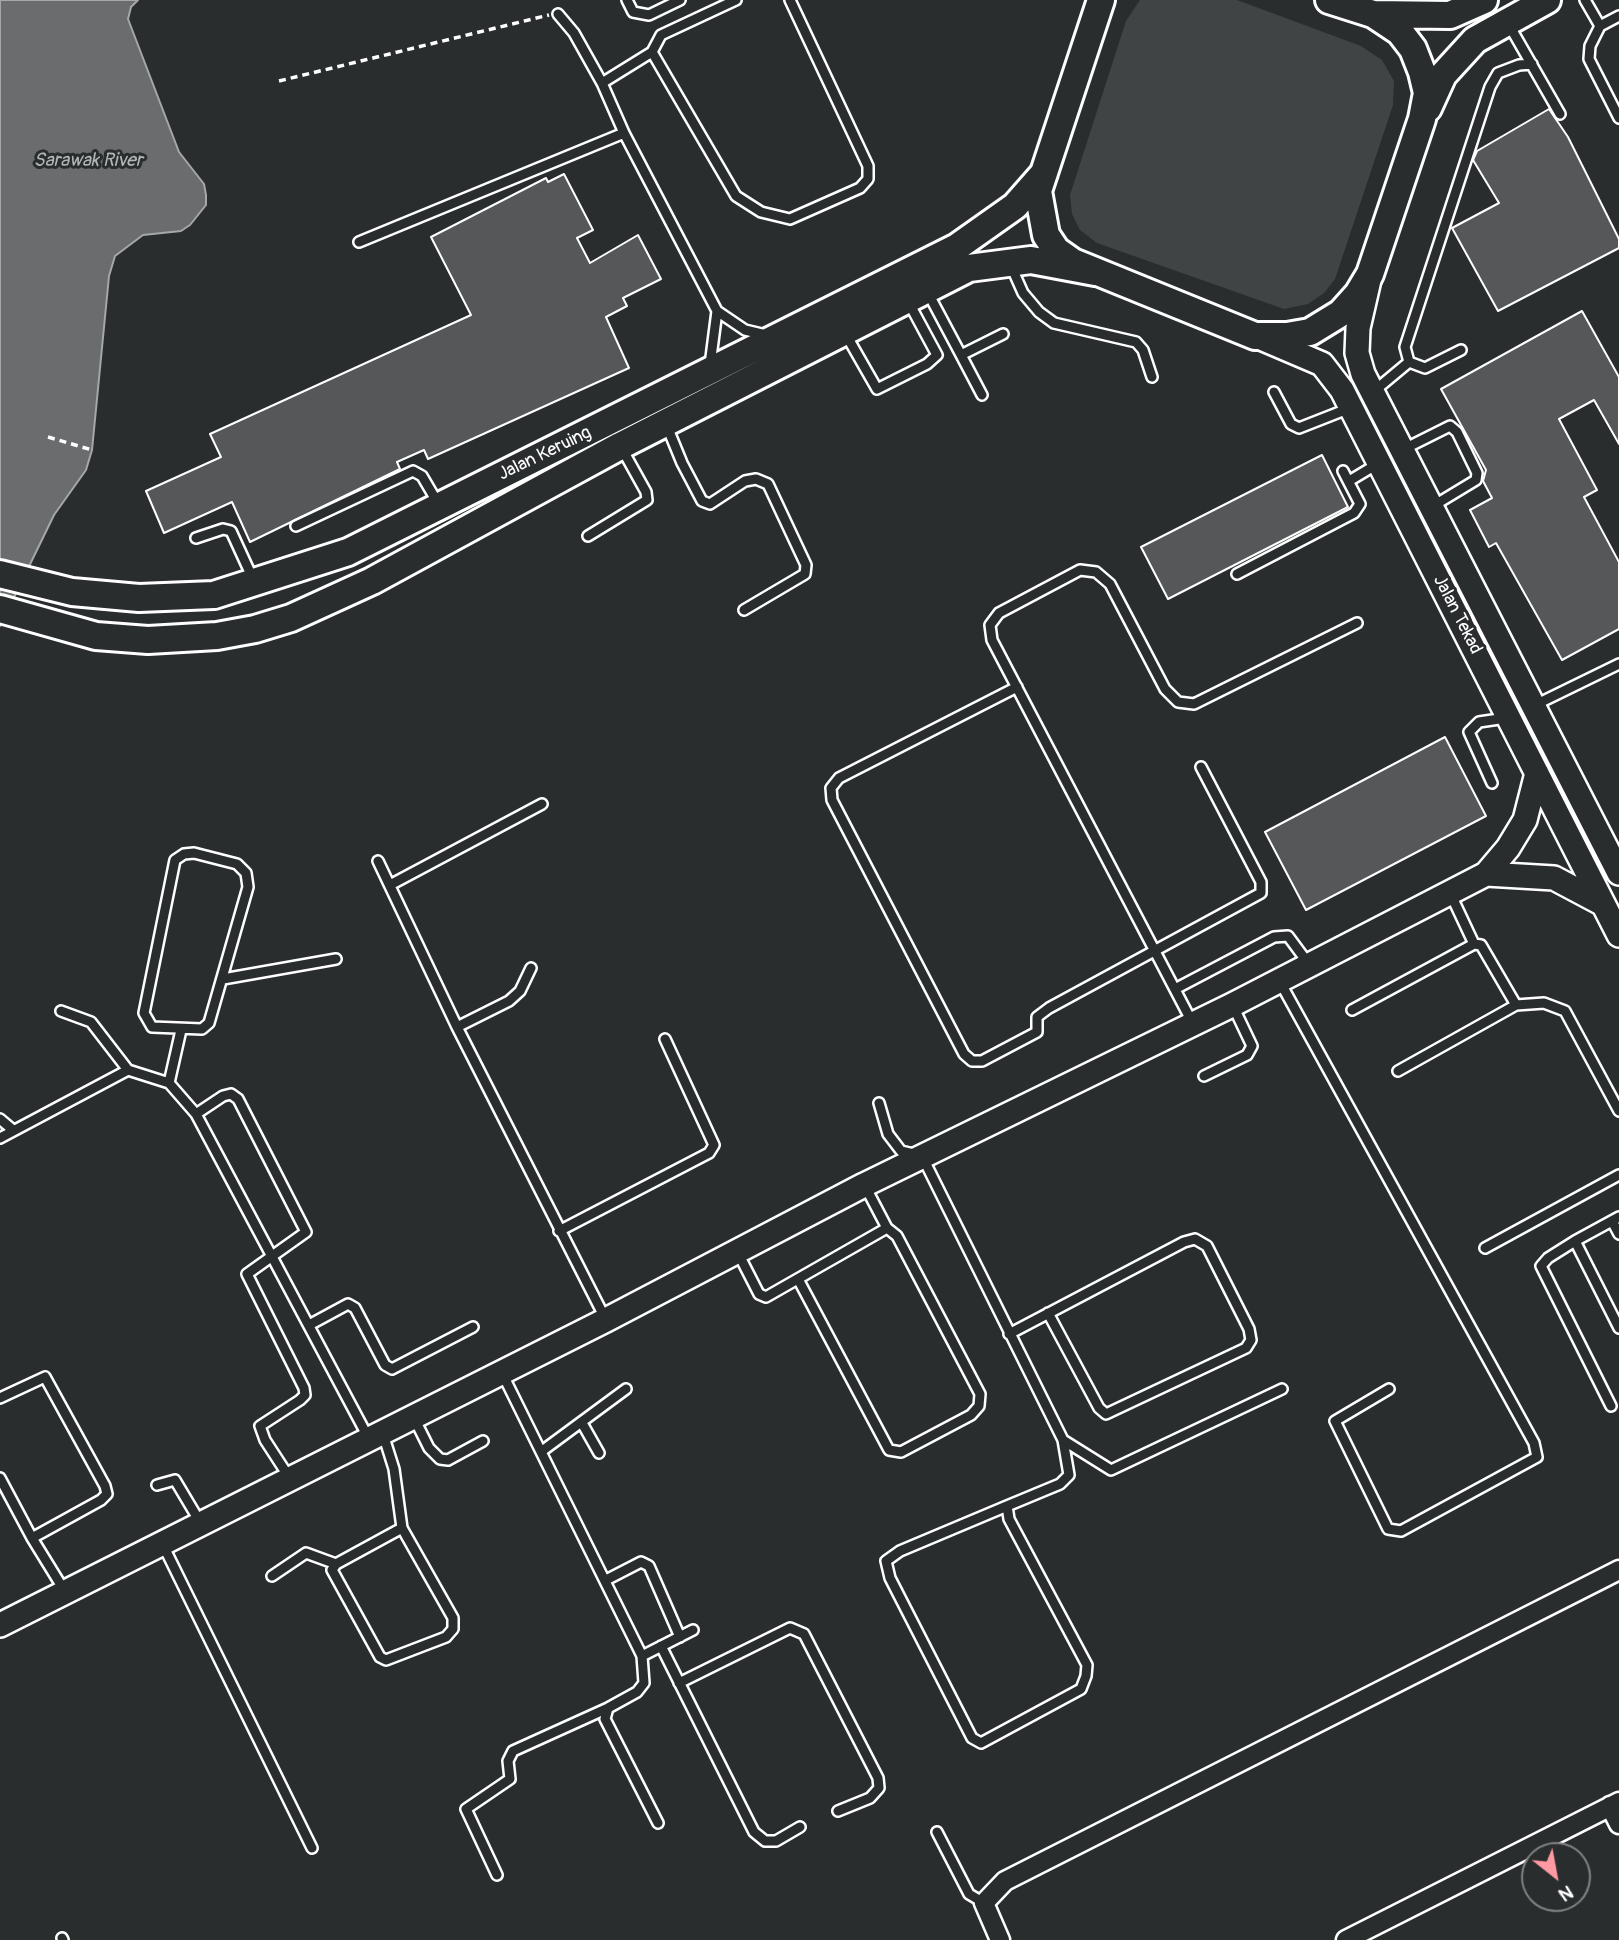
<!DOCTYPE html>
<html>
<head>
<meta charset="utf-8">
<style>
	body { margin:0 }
	#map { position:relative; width:1619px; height:1940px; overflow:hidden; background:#2a2d2e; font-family:Pangolin,sans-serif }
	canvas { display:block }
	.north { position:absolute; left:1521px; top:1842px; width:70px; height:70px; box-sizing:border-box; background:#2a2d2e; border:2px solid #7f8182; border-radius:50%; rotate:149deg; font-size:19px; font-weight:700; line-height:28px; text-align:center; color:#fff }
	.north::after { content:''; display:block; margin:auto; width:24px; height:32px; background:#ff9aa2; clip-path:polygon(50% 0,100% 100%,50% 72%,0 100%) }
</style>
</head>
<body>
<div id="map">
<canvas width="1619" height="1940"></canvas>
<div class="north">N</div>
</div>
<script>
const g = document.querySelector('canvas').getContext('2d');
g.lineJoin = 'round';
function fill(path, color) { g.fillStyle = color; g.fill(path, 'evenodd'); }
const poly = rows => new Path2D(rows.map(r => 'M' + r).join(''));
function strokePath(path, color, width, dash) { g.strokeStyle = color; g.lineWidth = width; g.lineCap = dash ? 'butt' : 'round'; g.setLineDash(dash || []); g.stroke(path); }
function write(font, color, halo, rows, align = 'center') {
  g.font = font + ' Pangolin,sans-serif'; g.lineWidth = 6; g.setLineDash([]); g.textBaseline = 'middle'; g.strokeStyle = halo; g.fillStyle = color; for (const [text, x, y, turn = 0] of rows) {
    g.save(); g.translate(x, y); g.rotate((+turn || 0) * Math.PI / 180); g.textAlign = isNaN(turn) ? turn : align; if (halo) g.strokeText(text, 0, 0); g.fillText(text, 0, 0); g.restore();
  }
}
const green = poly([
	[1140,0,1237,0,1361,46,1382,60,1394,81,1393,105,1335,279,1324,293,1308,304,1284,309,1097,243,1080,230,1072,214,1070,195,1126,21]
]);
const water = poly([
	[0,0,138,0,131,7,128,19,179,152,204,184,206,195,206,205,190,225,181,231,143,235,115,256,109,276,92,450,86,470,54,515,0,626,0,0]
]);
const building = poly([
	[1549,109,1568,137,1619,239,1619,248,1498,311,1452,228,1499,203,1473,160,1477,151,1549,109],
	[564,174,593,230,577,238,590,263,638,235,661,279,623,298,627,306,606,317,629,368,428,459,424,450,397,462,400,469,250,542,232,502,164,533,146,491,221,457,210,434,471,315,431,237,546,178,548,182,564,174],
	[1582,311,1619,377,1619,444,1594,400,1559,419,1597,490,1584,497,1619,562,1619,629,1562,660,1496,543,1489,547,1470,510,1492,498,1483,481,1486,470,1441,389,1582,311],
	[1322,455,1348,507,1168,599,1141,547,1322,455],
	[1445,737,1486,816,1306,910,1265,832,1445,737]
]);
const path = poly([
	[279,81,549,15],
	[48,437,92,450]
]);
const service = poly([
	[627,0,633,12,649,15,680,0],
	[736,0,661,35,652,52,736,196,761,212,790,219,860,188,868,179,868,166,790,0],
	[1585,0,1600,26,1619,16],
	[558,14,574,33,602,83,624,133,717,311,745,330,766,335],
	[1509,25,1560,114],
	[1600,26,1590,46,1589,59,1619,118],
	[602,83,652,52],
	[359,242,624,133],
	[1011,266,1023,293,1039,312,1054,323,1136,342,1143,350,1152,377],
	[928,293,961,355,1003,334],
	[845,333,877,389,927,364,937,355,909,303],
	[1461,350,1425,368,1409,362,1405,347,1490,87,1498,73,1519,65,1532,64],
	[961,355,982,395],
	[710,365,717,311],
	[1274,392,1291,424,1299,428,1350,408],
	[1373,392,1409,362],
	[666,424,682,463,702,501,710,504,745,481,756,479,768,484,806,565,805,574,744,610],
	[1404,449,1450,426,1457,432,1477,473,1476,480,1433,506],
	[1349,481,1379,463],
	[296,526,413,471,422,476,439,505],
	[588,536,647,500,646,492,621,447],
	[196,538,223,529,231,531,253,579],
	[1237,574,1354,513,1360,504,1343,471],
	[1017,687,839,778,831,788,832,800,964,1054,972,1061,982,1061,1037,1032,1037,1017,1049,1008,1261,893,1261,882,1201,767],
	[1533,706,1619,664],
	[1492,783,1469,732,1479,722,1506,718],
	[194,853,237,864,246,873,248,887,209,1023,202,1029,152,1027,144,1013,175,860,184,854,194,853],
	[378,861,457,1027,605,1318],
	[390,885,542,804],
	[1451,895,1474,944],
	[223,979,336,959],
	[1280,982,1534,1443,1537,1457,1401,1531,1388,1529,1335,1421,1389,1389],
	[1175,989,1274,937,1288,936,1308,963],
	[1352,1010,1474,944,1481,945,1516,1005],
	[61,1011,91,1022,128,1070],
	[1192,1022,992,640,990,625,999,613,1080,570,1096,572,1110,584,1165,689,1178,702,1194,704,1357,623],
	[457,1027,509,1001,520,991,531,968],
	[1398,1071,1516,1005,1544,1003,1565,1011,1619,1111],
	[1204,1076,1247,1055,1252,1046,1233,1006],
	[169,1083,181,1030],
	[879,1103,888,1134,901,1151,922,1156,1063,1440,1111,1470,1282,1389],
	[196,1114,223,1096,231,1094,238,1099,306,1232,247,1274,304,1388,305,1395,300,1400,260,1426,265,1440,289,1477],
	[0,1119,13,1130],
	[0,1138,128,1070,169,1083,196,1114,368,1437],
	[1612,1221,1619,1234],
	[559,1231,709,1153,714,1145,665,1039],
	[1575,1241,1619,1328],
	[1485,1248,1619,1175],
	[738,1253,759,1294,766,1297,887,1228,865,1186],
	[798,1279,889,1450,901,1452,971,1415,979,1406,980,1394,897,1236,887,1228],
	[311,1324,348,1304,355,1308,385,1365,392,1369,473,1327],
	[1009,1334,1184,1242,1195,1239,1207,1246,1249,1329,1251,1340,1246,1348,1106,1414,1099,1408,1048,1313],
	[502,1373,642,1656,644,1683,637,1692,608,1708,605,1719,658,1823],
	[0,1398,45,1377,105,1486,107,1494,101,1500,32,1538,64,1590],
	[1611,1406,1541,1266,1548,1258,1575,1241,1619,1217],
	[414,1418,429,1448,440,1459,448,1460,483,1441],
	[582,1423,599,1453],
	[383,1434,394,1469,402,1528,453,1618,453,1629,446,1637,386,1660,380,1657,332,1570,336,1564,402,1528],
	[542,1451,626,1389],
	[0,1478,32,1538],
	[157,1485,175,1480,200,1522],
	[1007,1506,900,1551,886,1561,890,1578,972,1738,981,1743,1081,1689,1086,1676,1087,1665,1009,1519,1007,1506,1060,1484,1069,1475,1063,1440],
	[163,1545,312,1848],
	[272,1576,306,1553,336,1564],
	[606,1580,641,1562,649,1566,680,1637],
	[661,1646,754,1832,765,1841,776,1841,800,1827],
	[642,1656,693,1630],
	[679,1683,790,1628,804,1634,878,1778,879,1788,870,1798,838,1811],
	[937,1832,969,1894,984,1903],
	[497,1875,466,1809,510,1779,508,1761,513,1751,608,1708],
	[62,1938,63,1940]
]);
const minor = poly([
	[1610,1806,1619,1824],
	[1000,1940,984,1903,1005,1881,1619,1570],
	[1346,1940,1619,1802]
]);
const tertiary = poly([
	[1369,280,1358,328,1357,353,1363,374,1619,873],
	[1261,338,1322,364,1342,390,1619,935],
	[1486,874,1554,878,1603,904],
	[0,1625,606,1320,864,1185,1232,1005,1486,874,1508,848,1525,820,1537,773]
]);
const secondary = poly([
	[1101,0,1038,191,1046,235,1056,250,1073,262,1255,336,1287,336,1310,332,1341,313,1358,294,1370,274,1422,119,1427,93,1422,72,1413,49,1400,32,1373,14,1329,0],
	[1373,14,1450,15,1484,0],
	[1428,108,1443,75,1475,40,1547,0],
	[0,574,72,592,139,598,214,595,348,552,957,247,1015,206,1044,173],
	[0,609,96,636,148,640,217,636,255,629,291,618,372,581,620,446,969,268,1031,260,1095,272]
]);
const streetNames = [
	["Jalan Keruing",545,454,-26],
	["Jalan Tekad",1457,615,63]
];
const waterNames = [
	["Sarawak River",88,161]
];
fill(green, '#414445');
fill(water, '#6a6c6d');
strokePath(water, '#a6a7a7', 2);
fill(building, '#555758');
strokePath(building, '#fff', 2);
strokePath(service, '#fff', 14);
strokePath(minor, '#fff', 23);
strokePath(tertiary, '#fff', 28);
strokePath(secondary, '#fff', 32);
strokePath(path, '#fff', 3.5, [7, 5]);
strokePath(service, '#2a2d2e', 9);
strokePath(minor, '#2a2d2e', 18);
strokePath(tertiary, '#2a2d2e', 23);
strokePath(secondary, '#2a2d2e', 26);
write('18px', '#fff', '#2a2d2e', streetNames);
write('italic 19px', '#b4b6b6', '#2a2d2e', waterNames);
</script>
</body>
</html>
